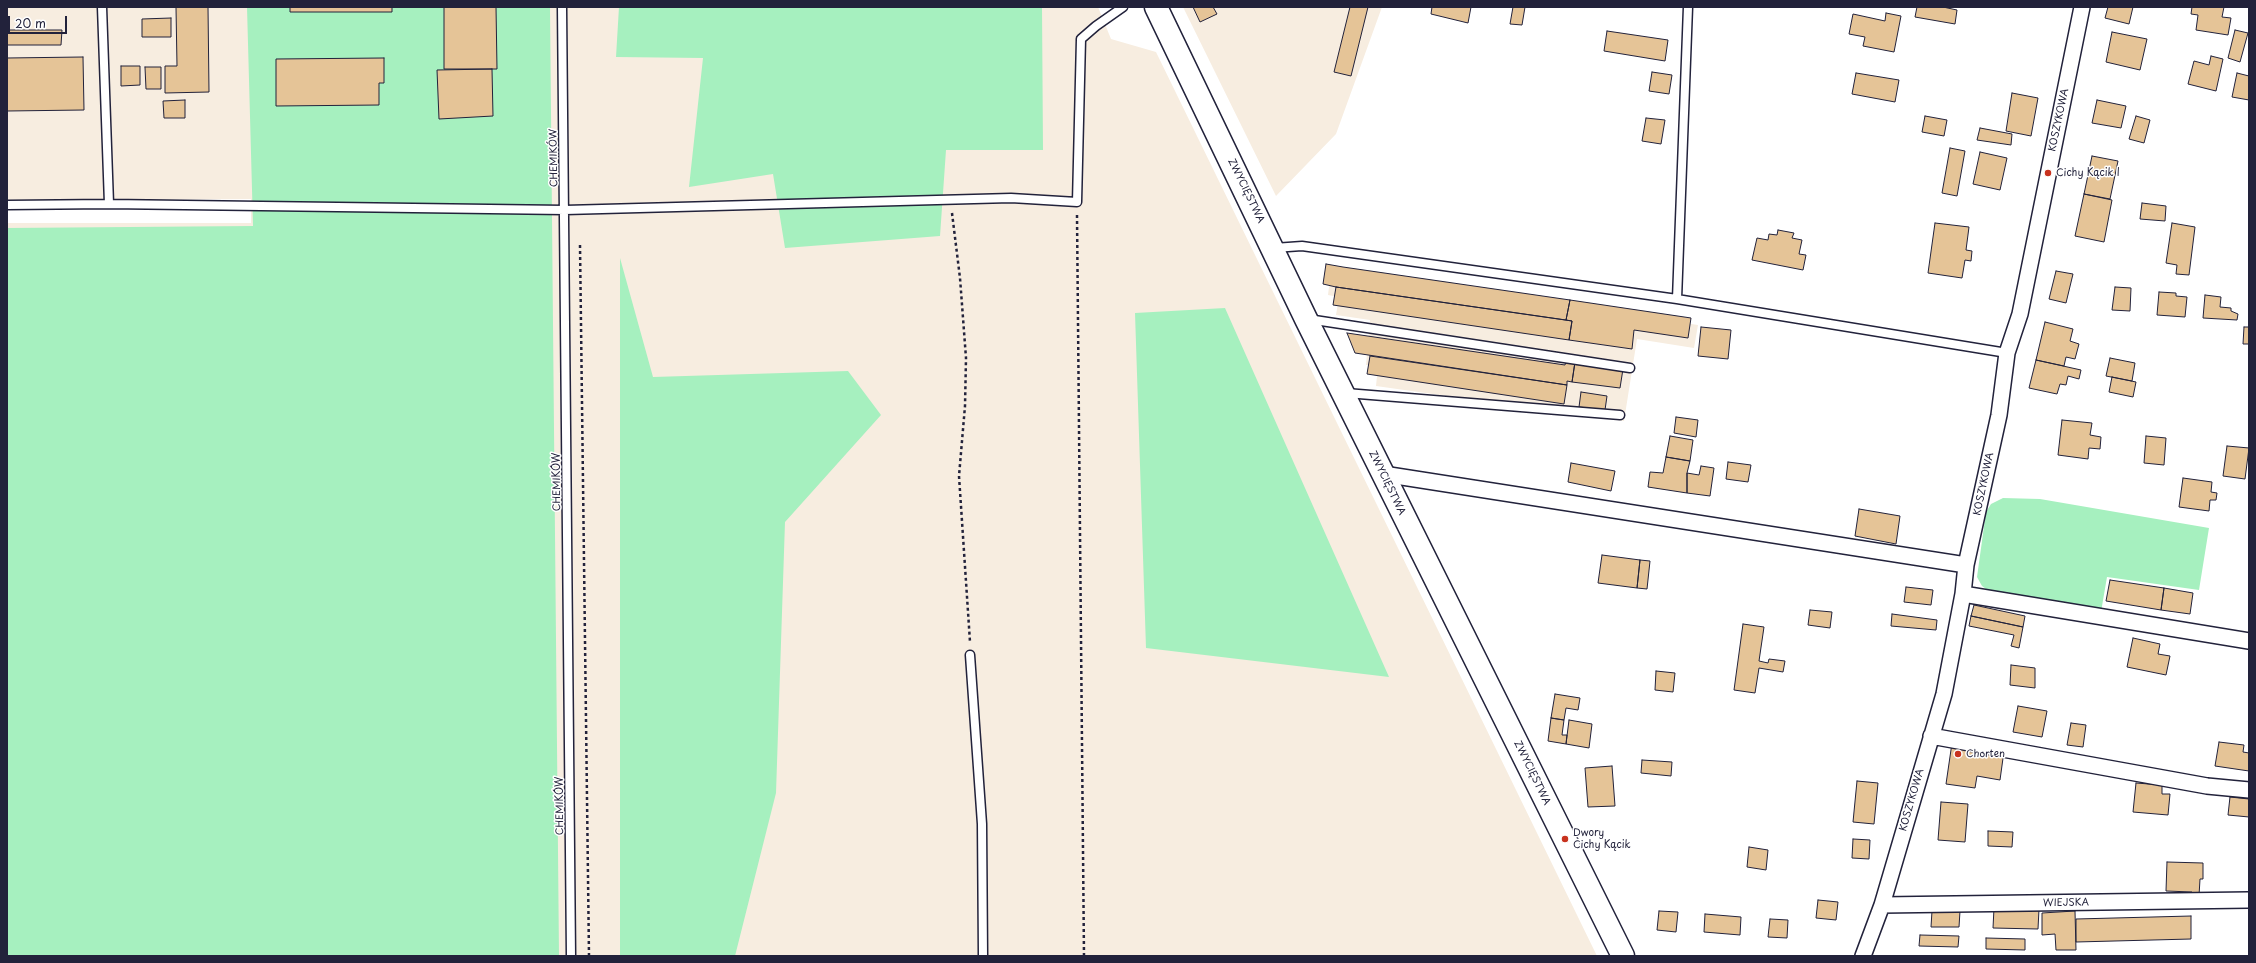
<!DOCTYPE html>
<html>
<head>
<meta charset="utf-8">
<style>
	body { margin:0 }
	#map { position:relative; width:2256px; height:963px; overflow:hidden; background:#fff; font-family:"Playpen Sans",sans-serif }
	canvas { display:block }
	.frame { position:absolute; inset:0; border:8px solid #22223b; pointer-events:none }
	.scale { position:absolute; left:8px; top:16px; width:59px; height:18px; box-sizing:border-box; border:2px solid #22223b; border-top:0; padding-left:5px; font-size:12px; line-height:14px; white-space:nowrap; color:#22223b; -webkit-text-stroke:3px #fff; paint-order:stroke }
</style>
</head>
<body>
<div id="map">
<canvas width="2256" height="963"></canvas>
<div class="frame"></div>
<div class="scale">20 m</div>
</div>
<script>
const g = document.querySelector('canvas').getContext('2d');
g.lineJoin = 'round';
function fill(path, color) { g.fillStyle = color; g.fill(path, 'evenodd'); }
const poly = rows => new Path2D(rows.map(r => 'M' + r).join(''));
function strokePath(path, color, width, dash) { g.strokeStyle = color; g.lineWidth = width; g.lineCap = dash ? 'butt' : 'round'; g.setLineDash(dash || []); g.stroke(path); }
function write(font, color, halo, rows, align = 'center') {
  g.font = font + ' "Playpen Sans",sans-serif'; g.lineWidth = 3; g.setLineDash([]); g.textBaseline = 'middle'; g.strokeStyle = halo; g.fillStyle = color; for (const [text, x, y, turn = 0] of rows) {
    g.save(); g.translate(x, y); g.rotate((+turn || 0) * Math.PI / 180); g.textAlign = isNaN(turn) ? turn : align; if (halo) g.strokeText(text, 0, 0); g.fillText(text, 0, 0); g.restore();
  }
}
const built = poly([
	[7,7,1098,7,1111,39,1156,52,1597,956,7,956,7,223,251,223,251,199,7,201],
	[1183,7,1382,7,1336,134,1276,196],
	[1331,271,1698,325,1694,348,1637,339,1624,421,1376,386,1378,366,1366,365,1370,320,1336,315,1339,297,1328,295]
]);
const green = poly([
	[247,7,550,7,559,956,7,956,7,228,253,226],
	[619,7,1042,7,1043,150,946,150,940,236,785,248,773,174,689,187,703,58,616,57],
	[620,258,653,377,848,371,881,415,785,522,776,793,735,956,620,956],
	[1225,308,1389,677,1146,648,1135,313],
	[2003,498,2040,499,2209,528,2199,590,2107,577,2101,612,1990,592,1982,586,1977,577,1986,512,1991,504]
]);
const building = poly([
	[176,7,208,7,209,92,165,93,165,66,177,66,176,7],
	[290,7,392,7,392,12,290,12,290,7],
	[444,7,496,7,497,69,444,69,444,7],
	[1193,7,1213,7,1217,14,1200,22,1193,7],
	[1350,7,1368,7,1351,76,1334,72,1350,7],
	[1432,7,1471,7,1468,23,1431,14,1432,7],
	[1513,7,1525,7,1522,25,1510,24,1513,7],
	[1917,7,1943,7,1957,10,1955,24,1915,17,1917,7],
	[2108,7,2133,7,2129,24,2105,18,2108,7],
	[2192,7,2224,7,2222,17,2231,18,2228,35,2196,30,2198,15,2191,14,2192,7],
	[1886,13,1901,16,1894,52,1863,46,1865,37,1849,34,1853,14,1885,21,1886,13],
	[171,18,171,37,142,37,142,19,171,18],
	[7,30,62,30,61,45,7,45,7,30],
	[2235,30,2248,33,2240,62,2228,58,2235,30],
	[1607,31,1668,40,1665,61,1604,51,1607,31],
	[2112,32,2147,39,2140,70,2106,62,2112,32],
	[2211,56,2223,59,2216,91,2188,84,2194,61,2209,65,2211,56],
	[83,57,84,110,7,111,7,58,83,57],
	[384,58,384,83,379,83,379,105,276,106,276,59,384,58],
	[121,66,140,66,140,85,121,86,121,66],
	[145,67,161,67,161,89,146,89,145,67],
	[492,69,493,116,439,119,437,70,492,69],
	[1652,72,1672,75,1669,94,1649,91,1652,72],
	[1856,73,1899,80,1895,102,1852,94,1856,73],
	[2237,73,2249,76,2249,100,2232,97,2237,73],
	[2012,93,2038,98,2031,136,2006,131,2012,93],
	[185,100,185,118,164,118,163,101,185,100],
	[2097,100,2126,106,2121,128,2092,123,2097,100],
	[1925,116,1947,120,1944,136,1922,132,1925,116],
	[2136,116,2150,120,2144,143,2129,139,2136,116],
	[1646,118,1665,120,1661,144,1642,141,1646,118],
	[1980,128,2012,134,2011,145,1977,140,1980,128],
	[1950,148,1965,151,1957,196,1942,193,1950,148],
	[1980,152,2007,158,2000,190,1973,184,1980,152],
	[2092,156,2118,161,2110,199,2084,194,2092,156],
	[2084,194,2112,200,2104,242,2075,236,2084,194],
	[2142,203,2166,206,2165,221,2140,219,2142,203],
	[1935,223,1969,227,1966,250,1972,251,1971,261,1965,260,1962,278,1928,273,1935,223],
	[2172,223,2195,227,2189,275,2176,274,2177,265,2166,263,2172,223],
	[1778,230,1794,233,1792,238,1802,240,1799,254,1806,255,1803,270,1752,260,1757,238,1768,240,1769,234,1777,235,1778,230],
	[1326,264,1343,267,1570,300,1566,320,1336,287,1323,284,1326,264],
	[2056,271,2073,274,2066,303,2049,299,2056,271],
	[1336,287,1572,321,1569,340,1333,305,1336,287],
	[2115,287,2131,288,2130,311,2112,310,2115,287],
	[2159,292,2176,293,2176,296,2187,297,2185,317,2157,315,2159,292],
	[2205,295,2221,297,2220,307,2231,308,2231,311,2238,314,2237,320,2203,318,2205,295],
	[1570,300,1691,318,1688,338,1634,330,1632,349,1569,340,1572,321,1566,320,1570,300],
	[2045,322,2073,329,2070,341,2079,344,2075,359,2066,357,2064,366,2036,360,2045,322],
	[1701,327,1731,330,1728,359,1698,356,1701,327],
	[2244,327,2249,327,2249,344,2243,344,2244,327],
	[1347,333,1565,365,1566,361,1575,362,1572,382,1567,381,1567,385,1355,353,1347,333],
	[1370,356,1567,385,1564,404,1367,374,1370,356],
	[2110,358,2135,363,2132,381,2106,376,2110,358],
	[2036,360,2081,370,2079,379,2068,376,2066,385,2060,384,2057,394,2029,388,2036,360],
	[1575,362,1623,369,1620,388,1572,382,1575,362],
	[2112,377,2136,382,2133,397,2109,392,2112,377],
	[1581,392,1607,396,1605,410,1579,407,1581,392],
	[1676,417,1698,420,1696,437,1674,433,1676,417],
	[2062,420,2092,423,2090,435,2101,437,2100,449,2089,448,2088,459,2058,455,2062,420],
	[1670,436,1693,440,1690,461,1666,457,1670,436],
	[2146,436,2166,438,2164,465,2144,463,2146,436],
	[2227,446,2249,448,2245,479,2223,476,2227,446],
	[1666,457,1690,461,1687,473,1687,493,1648,487,1650,472,1663,473,1666,457],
	[1728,462,1751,465,1748,482,1726,479,1728,462],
	[1571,463,1615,471,1611,491,1568,482,1571,463],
	[1701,466,1714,468,1710,496,1687,493,1687,473,1699,475,1701,466],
	[2183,478,2212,482,2211,492,2217,493,2216,500,2210,500,2209,511,2179,507,2183,478],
	[1859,509,1900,516,1896,544,1855,536,1859,509],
	[1602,555,1640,560,1637,588,1598,583,1602,555],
	[1640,560,1650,561,1647,589,1637,588,1640,560],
	[2110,580,2164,588,2161,610,2106,601,2110,580],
	[1906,587,1933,590,1931,605,1904,602,1906,587],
	[2164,588,2193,593,2190,614,2161,610,2164,588],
	[1974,605,2025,616,2023,627,1971,616,1974,605],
	[1810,610,1832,612,1830,628,1808,625,1810,610],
	[1892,614,1937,620,1936,630,1891,626,1892,614],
	[1971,616,2023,627,2019,648,2011,646,2014,635,1969,626,1971,616],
	[1743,624,1764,627,1759,661,1768,663,1769,659,1785,661,1783,672,1759,668,1755,693,1734,690,1743,624],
	[2133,638,2160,644,2158,654,2170,656,2166,675,2127,667,2133,638],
	[2011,665,2035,668,2035,688,2010,685,2011,665],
	[1656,671,1675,673,1673,692,1655,690,1656,671],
	[1555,694,1580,698,1578,710,1566,708,1564,720,1551,718,1555,694],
	[2018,706,2047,711,2042,737,2013,732,2018,706],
	[1551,718,1564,720,1562,735,1567,735,1566,744,1548,741,1551,718],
	[1569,720,1592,724,1589,748,1566,744,1569,720],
	[2071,723,2086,725,2083,747,2067,745,2071,723],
	[2219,742,2244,745,2243,752,2249,753,2249,771,2215,766,2219,742],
	[1952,743,2004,751,2000,780,1977,776,1975,788,1946,784,1952,743],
	[1642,760,1672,762,1671,776,1641,773,1642,760],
	[1612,766,1615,806,1588,807,1585,768,1612,766],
	[1857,781,1878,783,1874,824,1853,822,1857,781],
	[2136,783,2162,785,2162,794,2170,794,2168,815,2133,812,2136,783],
	[2230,797,2249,799,2249,817,2228,815,2230,797],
	[1941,802,1968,804,1965,842,1938,840,1941,802],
	[1988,831,2013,832,2012,847,1988,846,1988,831],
	[1853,839,1870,840,1869,859,1852,858,1853,839],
	[1749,847,1768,850,1766,870,1747,867,1749,847],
	[2167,862,2203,863,2203,879,2200,879,2199,896,2191,895,2192,892,2166,891,2167,862],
	[1818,900,1838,902,1836,920,1816,918,1818,900],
	[1994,908,2039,909,2038,929,1993,928,1994,908],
	[1659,911,1678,912,1676,932,1657,930,1659,911],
	[1932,911,1960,911,1959,927,1931,927,1932,911],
	[2075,911,2076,950,2056,950,2055,934,2042,935,2042,913,2075,911],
	[1705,914,1741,917,1740,935,1704,932,1705,914],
	[2191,916,2191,939,2076,942,2076,919,2191,916],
	[1770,919,1788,920,1787,938,1768,937,1770,919],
	[1920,935,1959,936,1958,947,1919,946,1920,935],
	[1986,938,2025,939,2025,950,1986,949,1986,938]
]);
const path = poly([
	[952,213,960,278,966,358,965,406,959,476,970,642],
	[1077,215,1084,956],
	[580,245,589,956]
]);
const lane = poly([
	[102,7,109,204],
	[562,7,571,956],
	[7,205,109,204,565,210,1011,198,1077,202,1081,39,1096,26,1123,7],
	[1274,248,1302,246,1677,299,2007,353],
	[1677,299,1688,7],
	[1308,319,1630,368],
	[1346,393,1620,415],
	[970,655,982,824,983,956]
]);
const street = poly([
	[1383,474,1966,565],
	[1963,594,2249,641],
	[1931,736,2207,786,2249,790],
	[1882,905,2249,900],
	[1863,956,1882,905,1944,694,1963,594,1966,565,1999,415,2007,353,2020,314,2082,7]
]);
const secondary = poly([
	[1156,7,1306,319,1623,956]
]);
const markers = [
	[2048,173,4,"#c8321e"],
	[1958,754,4,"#c8321e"],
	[1565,839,4,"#c8321e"]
];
const streetNames = [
	["KOSZYKOWA",2059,120,-78],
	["CHEMIKÓW",554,158,-91],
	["ZWYCIĘSTWA",1246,191,64],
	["CHEMIKÓW",557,482,-90],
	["ZWYCIĘSTWA",1387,483,64],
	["KOSZYKOWA",1984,484,-78],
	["ZWYCIĘSTWA",1532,773,64],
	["KOSZYKOWA",1912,800,-74],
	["CHEMIKÓW",560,806,-90],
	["WIEJSKA",2066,903,-1]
];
const poiNames = [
	["Cichy Kącik I",2056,173],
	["Chorten",1966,754],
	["Dwory",1573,833],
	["Cichy Kącik",1573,845]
];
fill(built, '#f7ede0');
fill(green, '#a6f0bf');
fill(building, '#e5c497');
strokePath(building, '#22223b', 1);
strokePath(lane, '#22223b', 11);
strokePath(street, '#22223b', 18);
strokePath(secondary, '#22223b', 25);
strokePath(path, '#22223b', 2.5, [3, 3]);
strokePath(lane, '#fff', 8);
strokePath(street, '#fff', 15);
strokePath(secondary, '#fff', 22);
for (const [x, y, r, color] of markers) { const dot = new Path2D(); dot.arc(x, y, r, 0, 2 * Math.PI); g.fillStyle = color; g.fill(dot); strokePath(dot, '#fff', 1.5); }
write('10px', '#22223b', '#fff', streetNames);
write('10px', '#22223b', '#fff', poiNames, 'left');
</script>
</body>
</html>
